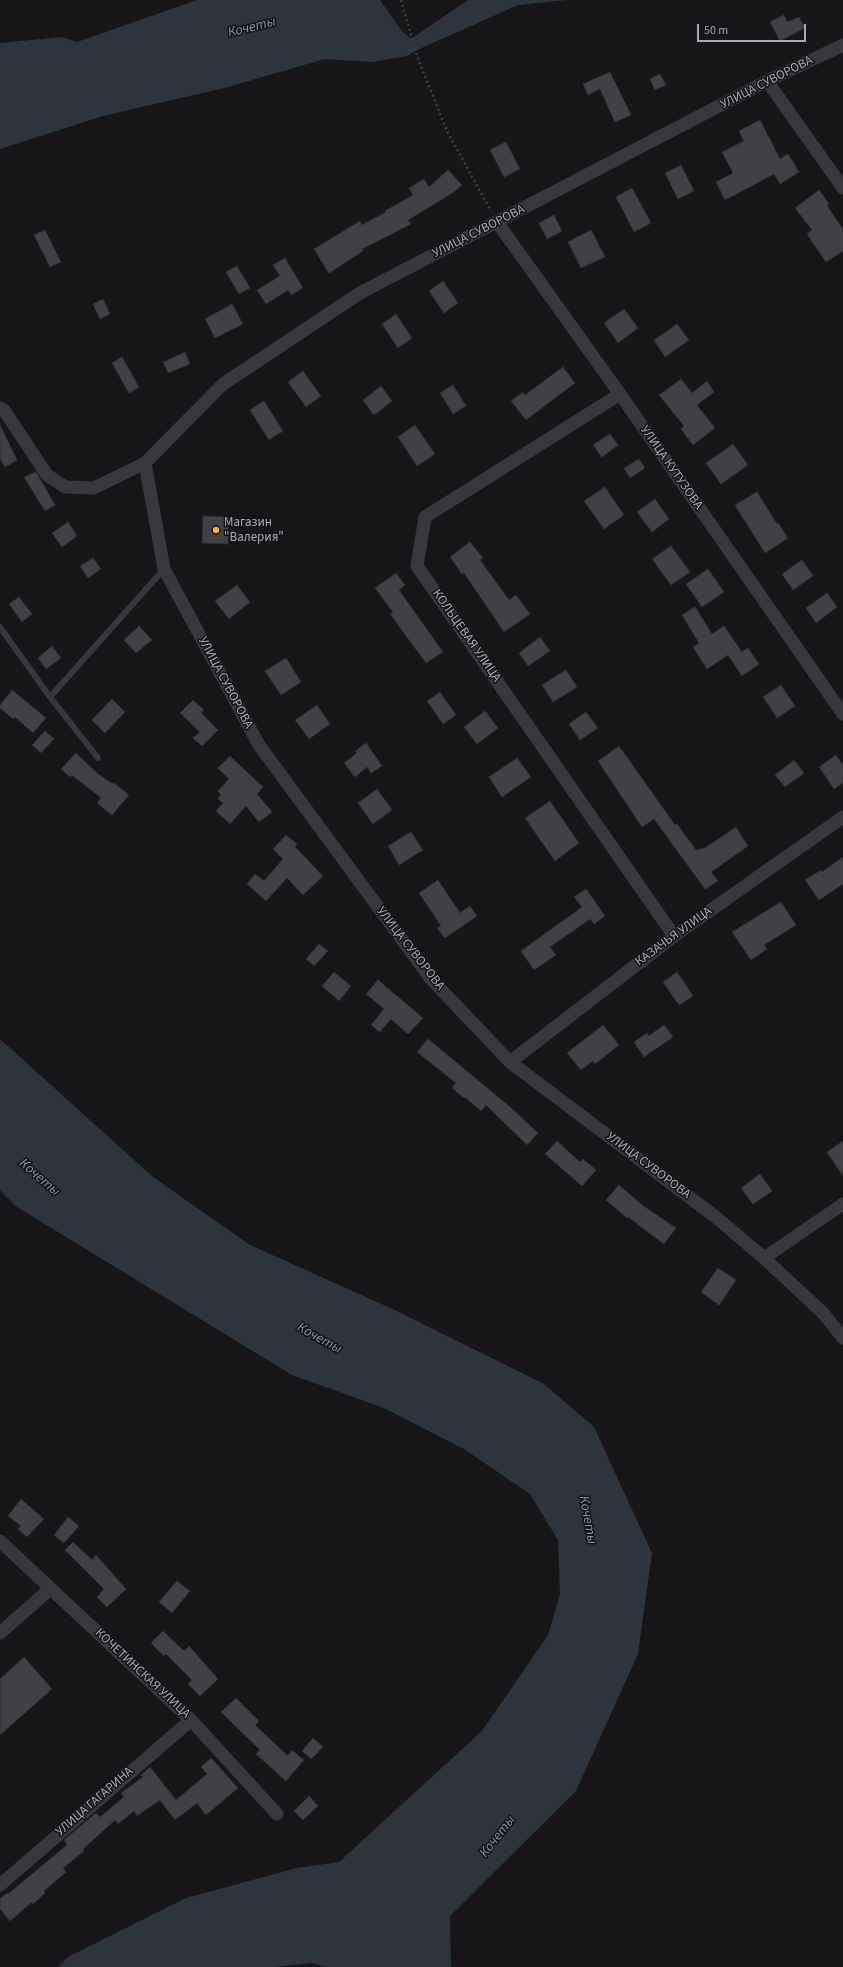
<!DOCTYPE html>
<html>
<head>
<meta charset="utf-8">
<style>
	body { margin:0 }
	#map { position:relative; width:843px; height:1967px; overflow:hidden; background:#161618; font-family:"Source Sans 3",sans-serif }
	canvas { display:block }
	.scale { position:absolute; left:697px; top:24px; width:109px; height:18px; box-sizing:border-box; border:2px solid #a8adb8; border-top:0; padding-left:5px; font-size:12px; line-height:14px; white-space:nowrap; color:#a8adb8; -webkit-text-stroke:3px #111113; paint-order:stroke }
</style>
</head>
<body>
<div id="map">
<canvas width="843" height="1967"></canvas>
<div class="scale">50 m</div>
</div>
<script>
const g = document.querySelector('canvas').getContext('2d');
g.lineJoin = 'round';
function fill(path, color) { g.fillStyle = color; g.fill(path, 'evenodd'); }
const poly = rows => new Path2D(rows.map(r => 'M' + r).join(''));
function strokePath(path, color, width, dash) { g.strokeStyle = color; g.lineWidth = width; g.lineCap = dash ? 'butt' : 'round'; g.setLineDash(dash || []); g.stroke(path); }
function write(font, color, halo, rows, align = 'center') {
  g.font = font + ' "Source Sans 3",sans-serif'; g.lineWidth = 3; g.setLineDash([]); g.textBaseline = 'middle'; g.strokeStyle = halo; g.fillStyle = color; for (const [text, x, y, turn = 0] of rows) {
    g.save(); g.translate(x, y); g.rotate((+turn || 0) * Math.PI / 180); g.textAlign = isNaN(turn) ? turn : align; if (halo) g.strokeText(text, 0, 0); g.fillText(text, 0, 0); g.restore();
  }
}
const water = poly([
	[197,0,380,0,402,31,411,39,468,0,567,0,518,5,417,50,407,56,372,62,325,59,224,88,103,116,0,149,0,43,62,37,77,42],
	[0,1039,153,1177,250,1245,397,1311,544,1384,594,1427,652,1553,638,1654,576,1791,450,1916,451,1967,326,1967,312,1963,275,1967,58,1967,68,1957,186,1898,297,1868,339,1862,482,1731,548,1635,560,1594,558,1540,530,1494,464,1449,384,1408,292,1375,17,1207,0,1190]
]);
const building = poly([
	[784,15,787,22,799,17,805,28,780,41,770,22,784,15],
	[610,72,631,115,615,122,600,89,588,95,583,84,610,72],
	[660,74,666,85,655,90,650,79,660,74],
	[760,120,780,159,788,154,799,172,780,184,774,174,725,200,716,182,733,173,722,152,744,141,739,131,760,120],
	[506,142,520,169,504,177,490,150,506,142],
	[681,165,694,191,678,199,665,173,681,165],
	[448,170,462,185,454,192,408,220,411,224,362,249,363,251,329,273,314,249,360,221,362,225,386,212,385,211,413,195,409,188,424,179,429,187,448,170],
	[632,188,651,223,634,232,616,197,632,188],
	[819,190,829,204,827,206,843,229,843,251,826,262,807,234,812,230,795,208,819,190],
	[554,215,562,231,547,239,539,223,554,215],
	[45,230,61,262,50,267,34,235,45,230],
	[591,230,605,257,581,268,568,242,591,230],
	[285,258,303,288,291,295,288,290,266,304,257,290,280,276,273,265,285,258],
	[237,266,250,288,239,294,226,272,237,266],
	[443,281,458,303,444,313,429,291,443,281],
	[103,299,110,314,100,319,93,304,103,299],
	[232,304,243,324,215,338,205,319,232,304],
	[624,309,638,328,618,343,604,323,624,309],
	[396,314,412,338,398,348,382,324,396,314],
	[677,324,689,340,665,357,654,340,677,324],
	[185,352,190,364,168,373,163,362,185,352],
	[122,357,139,387,129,393,112,363,122,357],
	[563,367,575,383,526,420,511,401,523,392,525,395,563,367],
	[303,371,321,396,306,407,288,382,303,371],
	[681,379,692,393,707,381,714,392,697,405,715,428,693,445,681,429,684,426,659,395,681,379],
	[453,385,466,406,453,414,440,393,453,385],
	[381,386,392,401,374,415,363,400,381,386],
	[264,401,283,431,269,440,250,410,264,401],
	[0,425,17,460,5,467,0,458,0,425],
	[415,425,435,454,417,466,398,437,415,425],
	[610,434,618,445,602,457,593,445,610,434],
	[733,444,748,465,721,484,706,463,733,444],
	[639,459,645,468,630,478,624,468,639,459],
	[36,472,55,505,45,511,24,477,36,472],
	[605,487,624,515,604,529,584,501,605,487],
	[757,492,777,524,778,523,788,538,765,553,735,505,757,492],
	[655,499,669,519,652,532,637,512,655,499],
	[203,516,229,517,228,544,202,543,203,516],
	[68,522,77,536,62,547,52,533,68,522],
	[470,542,483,558,480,560,509,600,516,595,530,614,504,632,464,573,462,574,450,557,470,542],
	[671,546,690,572,671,585,652,559,671,546],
	[93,558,101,569,88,578,80,566,93,558],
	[802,560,813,576,793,590,782,574,802,560],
	[708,569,724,592,702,607,686,584,708,569],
	[396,573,405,585,399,590,443,652,426,663,390,614,393,612,375,588,396,573],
	[237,585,250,602,229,619,215,601,237,585],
	[827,593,837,607,816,623,806,608,827,593],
	[19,597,32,614,22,622,9,604,19,597],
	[695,607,712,634,724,626,742,652,748,648,759,664,742,676,728,655,707,669,693,647,699,643,682,615,695,607],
	[139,626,152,640,136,653,124,640,139,626],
	[540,637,550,651,528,666,519,653,540,637],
	[52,646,61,658,46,669,38,658,52,646],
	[286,658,301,682,281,695,265,671,286,658],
	[566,670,577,687,553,702,542,685,566,670],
	[781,685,795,706,777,718,763,697,781,685],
	[12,690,46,718,33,733,15,717,13,719,0,708,0,705,12,690],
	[440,692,456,715,443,724,427,701,440,692],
	[112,699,125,712,105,733,92,720,112,699],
	[193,700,204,710,201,713,218,730,202,746,193,738,200,732,180,713,193,700],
	[317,705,330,724,309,739,295,720,317,705],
	[485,711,498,728,477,744,464,727,485,711],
	[586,712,598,728,580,740,569,724,586,712],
	[45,731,54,739,41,753,32,745,45,731],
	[366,743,382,766,371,773,367,767,355,777,344,763,357,753,355,751,366,743],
	[619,746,675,825,677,824,696,850,705,848,736,827,748,846,711,872,718,881,705,889,654,819,642,827,598,761,619,746],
	[76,753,98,774,113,784,114,783,129,795,112,815,97,803,101,798,72,775,70,777,61,769,76,753],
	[836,755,843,765,843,783,834,789,819,767,836,755],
	[230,756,263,787,257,794,272,812,259,822,246,806,230,824,216,811,223,803,218,799,221,795,218,791,229,779,218,768,230,756],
	[517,758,531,777,502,797,489,777,517,758],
	[794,760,804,773,785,787,775,775,794,760],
	[377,789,392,810,373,824,358,803,377,789],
	[550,801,579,843,555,861,525,818,550,801],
	[411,832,423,850,399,865,388,846,411,832],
	[286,835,297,844,295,847,323,876,303,895,287,878,266,901,247,884,255,874,264,881,283,859,273,849,286,835],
	[843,857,843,884,819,900,805,880,821,870,822,872,843,857],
	[438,880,460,913,470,906,477,916,445,938,437,928,441,926,419,893,438,880],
	[586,889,605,916,594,924,590,919,550,947,556,955,534,970,521,951,582,907,574,897,586,889],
	[781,902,796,925,764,945,767,949,751,960,732,932,781,902],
	[319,944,328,951,314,966,306,959,319,944],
	[334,972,351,986,339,1001,322,986,334,972],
	[677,972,693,996,679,1005,663,982,677,972],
	[378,980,423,1018,408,1034,391,1019,380,1032,371,1025,384,1009,366,994,378,980],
	[603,1025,619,1045,595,1064,593,1061,581,1070,567,1053,603,1025],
	[664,1025,673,1037,644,1057,634,1042,647,1033,649,1036,664,1025],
	[428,1039,509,1106,538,1133,527,1145,486,1105,481,1111,465,1097,464,1098,452,1088,456,1083,417,1052,428,1039],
	[557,1141,580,1162,583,1159,596,1170,582,1186,545,1154,557,1141],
	[843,1141,843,1176,827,1152,843,1141],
	[760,1174,772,1191,753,1204,741,1188,760,1174],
	[619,1185,642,1205,676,1228,664,1244,628,1217,627,1218,606,1200,619,1185],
	[718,1268,736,1280,719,1305,701,1292,718,1268],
	[21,1499,44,1519,27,1537,18,1529,21,1526,8,1516,21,1499],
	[68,1517,79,1526,64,1543,54,1535,68,1517],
	[73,1542,92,1560,96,1555,126,1589,107,1607,97,1597,104,1589,65,1550,73,1542],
	[177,1581,190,1591,172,1613,159,1602,177,1581],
	[163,1631,184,1651,189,1646,218,1679,200,1696,188,1684,192,1680,166,1654,164,1656,151,1643,163,1631],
	[24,1657,52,1689,0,1735,0,1679,24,1657],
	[236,1698,259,1721,255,1725,288,1756,292,1750,304,1760,286,1781,256,1754,260,1750,221,1712,236,1698],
	[313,1738,323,1747,311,1759,302,1751,313,1738],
	[211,1758,238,1788,206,1815,197,1803,175,1820,160,1800,137,1816,134,1811,118,1824,115,1820,83,1849,84,1851,63,1868,66,1872,44,1891,45,1893,33,1904,32,1902,10,1921,0,1909,0,1899,7,1893,8,1894,67,1845,64,1840,96,1813,100,1817,124,1797,121,1793,143,1777,141,1775,150,1767,176,1800,207,1774,201,1767,211,1758],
	[309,1796,318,1806,303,1820,294,1811,309,1796]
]);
const path = poly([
	[401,0,417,56,447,131,491,211]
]);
const service = poly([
	[0,627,50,697,98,758],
	[50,697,164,569]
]);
const minor = poly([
	[767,81,843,188],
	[497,222,620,394,843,714],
	[620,394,425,517,417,566,674,936],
	[0,408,4,410,47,475,65,487,94,488,145,463,223,384,360,293,767,81,843,45],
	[145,463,164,569,259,745,431,979,510,1062,717,1218,764,1258,823,1313,843,1338],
	[510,1062,674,936,843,817],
	[764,1258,843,1204],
	[0,1541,191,1720,277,1814],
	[0,1633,50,1589],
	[0,1885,191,1720]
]);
const markers = [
	[216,530,4,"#f2b134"]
];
const streetNames = [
	["УЛИЦА СУВОРОВА",767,83,-27],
	["УЛИЦА СУВОРОВА",479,232,-27],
	["УЛИЦА КУТУЗОВА",671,468,55],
	["КОЛЬЦЕВАЯ УЛИЦА",466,636,55],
	["УЛИЦА СУВОРОВА",225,683,62],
	["КАЗАЧЬЯ УЛИЦА",674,937,-36],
	["УЛИЦА СУВОРОВА",410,949,52],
	["УЛИЦА СУВОРОВА",648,1166,37],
	["КОЧЕТИНСКАЯ УЛИЦА",142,1674,43],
	["УЛИЦА ГАГАРИНА",95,1802,-41]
];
const poiNames = [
	["Магазин",224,523],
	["\"Валерия\"",224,538]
];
const waterNames = [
	["Кочеты",252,28,-14],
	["Кочеты",39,1178,41],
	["Кочеты",319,1339,29],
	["Кочеты",587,1520,80],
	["Кочеты",498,1837,-52]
];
fill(water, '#2c353c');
fill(building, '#404145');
strokePath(building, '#303034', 1);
strokePath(path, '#3d3f44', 2.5, [2, 3]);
strokePath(service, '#37383d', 6);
strokePath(minor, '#37383d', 13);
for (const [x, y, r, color] of markers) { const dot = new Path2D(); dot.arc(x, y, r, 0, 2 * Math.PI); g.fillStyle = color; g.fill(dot); strokePath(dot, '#111113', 1.5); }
write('13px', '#a8adb8', '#111113', streetNames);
write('13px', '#a8adb8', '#111113', poiNames, 'left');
write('italic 14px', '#7f9bb3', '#111113', waterNames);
</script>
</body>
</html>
